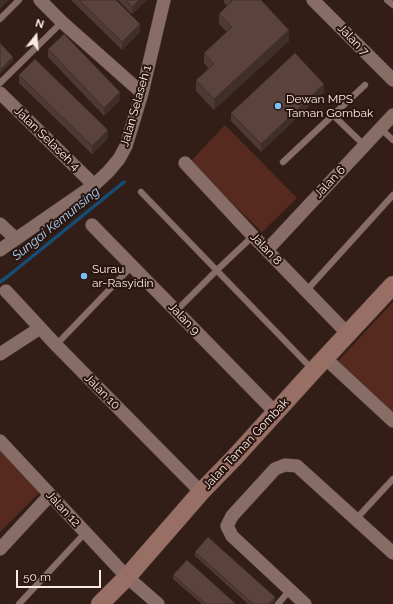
<!DOCTYPE html>
<html>
<head>
<meta charset="utf-8">
<style>
	body { margin:0 }
	#map { position:relative; width:393px; height:604px; overflow:hidden; background:#331d17; font-family:Raleway,sans-serif }
	canvas { display:block }
	.north { position:absolute; left:16px; top:16px; width:40px; height:40px; -webkit-text-stroke:3px #29140e; paint-order:stroke; rotate:17deg; font-size:11px; font-weight:700; line-height:16px; text-align:center; color:#faeae6 }
	.north::after { content:''; display:block; margin:auto; width:14px; height:18px; background:#faeae6; clip-path:polygon(50% 0,100% 100%,50% 72%,0 100%) }
	.scale { position:absolute; left:16px; top:570px; width:85px; height:18px; box-sizing:border-box; border:2px solid #faeae6; border-top:0; padding-left:5px; font-size:12px; line-height:14px; white-space:nowrap; color:#faeae6; -webkit-text-stroke:3px #29140e; paint-order:stroke }
</style>
</head>
<body>
<div id="map">
<canvas width="393" height="604"></canvas>
<div class="north">N</div>
<div class="scale">50 m</div>
</div>
<script>
const g = document.querySelector('canvas').getContext('2d');
g.lineJoin = 'round';
function fill(path, color) { g.fillStyle = color; g.fill(path, 'evenodd'); }
const poly = rows => new Path2D(rows.map(r => 'M' + r).join(''));
function strokePath(path, color, width, dash) { g.strokeStyle = color; g.lineWidth = width; g.lineCap = dash ? 'butt' : 'round'; g.setLineDash(dash || []); g.stroke(path); }
function write(font, color, halo, rows, align = 'center') {
  g.font = font + ' Raleway,sans-serif'; g.lineWidth = 4; g.setLineDash([]); g.textBaseline = 'middle'; g.strokeStyle = halo; g.fillStyle = color; for (const [text, x, y, turn = 0] of rows) {
    g.save(); g.translate(x, y); g.rotate((+turn || 0) * Math.PI / 180); g.textAlign = isNaN(turn) ? turn : align; if (halo) g.strokeText(text, 0, 0); g.fillText(text, 0, 0); g.restore();
  }
}
const green = poly([
	[225,125,297,198,262,232,190,162],
	[393,302,393,412,338,361],
	[0,448,42,490,0,532]
]);
const stream = poly([
	[0,282,7,277,124,182]
]);
const lane = poly([
	[387,0,393,5],
	[0,19,19,0],
	[0,83,62,22],
	[333,115,364,145],
	[381,129,393,140],
	[283,162,365,85],
	[141,192,312,369],
	[306,291,393,195],
	[176,311,217,270,253,236],
	[56,345,132,266],
	[356,519,393,479],
	[19,604,85,533],
	[278,604,290,590]
]);
const street = poly([
	[40,0,62,22,142,93],
	[313,0,393,80],
	[0,93,94,185],
	[185,163,253,236,348,334],
	[0,224,16,239],
	[92,225,275,412],
	[0,250,94,185,108,172,119,159,126,146,142,93,164,0],
	[267,250,393,115],
	[6,291,56,345,201,492],
	[0,354,40,328],
	[325,358,393,421],
	[0,441,127,577,158,604],
	[0,549,50,495],
	[305,604,232,536,227,526,232,516,275,469,285,465,297,466,393,553]
]);
const secondary = poly([
	[100,604,127,577,201,492,235,457,313,371,393,285]
]);
const wall = poly([
	[71,0,116,0,140,32,122,50],
	[118,0,147,0,132,14],
	[224,0,261,0,289,41,214,110,196,91,196,80,209,69,204,63,204,53,227,32,219,24,219,14,227,6,224,3],
	[48,49,120,100,104,116,48,57],
	[19,75,108,138,92,154,19,83],
	[324,92,261,152,231,121,231,113],
	[195,552,275,601,273,604,248,604,195,556],
	[173,575,236,604,202,604,173,579]
]);
const shadedWall = poly([
	[0,0,9,0,0,8],
	[139,0,147,0,132,14,132,7],
	[140,24,140,32,122,50,122,42],
	[289,30,289,41,214,110,214,99],
	[13,57,13,61,0,74,0,70],
	[324,84,324,92,261,152,261,144],
	[120,92,120,100,104,116,104,108],
	[108,130,108,138,92,154,92,146],
	[275,597,275,601,273,604,269,604]
]);
const building = poly([
	[79,0,116,0,140,24,122,42,79,0],
	[126,0,139,0,132,7,126,0],
	[231,0,261,0,289,30,214,99,196,80,214,64,204,53,232,27,219,14,232,1,231,0],
	[64,34,120,92,104,108,48,49,64,34],
	[0,43,13,57,0,70,0,43],
	[295,53,324,84,261,144,231,113,295,53],
	[35,59,108,130,92,146,19,75,35,59],
	[208,537,275,597,269,604,253,604,195,552,208,537],
	[187,560,236,604,206,604,173,575,187,560]
]);
const markers = [
	[278,106,4,"#79bff8"],
	[84,276,4,"#79bff8"]
];
const streetNames = [
	["Jalan 7",353,40,46],
	["Jalan Selaseh 1",136,106,-74],
	["Jalan Selaseh 4",47,139,44],
	["Jalan 6",330,182,-47],
	["Jalan 8",266,249,46],
	["Jalan 9",184,319,46],
	["Jalan 10",102,392,45],
	["Jalan Taman Gombak",246,444,-47],
	["Jalan 12",63,509,47]
];
const poiNames = [
	["Dewan MPS",286,99],
	["Taman Gombak",286,113],
	["Surau",92,269],
	["ar-Rasyidin",92,283]
];
const waterNames = [
	["Sungai Kemunsing",56,224,-39]
];
fill(green, '#572a1f');
strokePath(stream, '#164d74', 3.5);
strokePath(lane, '#4b3935', 7);
strokePath(street, '#4b3935', 14);
strokePath(secondary, '#4b3935', 19);
strokePath(lane, '#886d66', 6);
strokePath(street, '#886d66', 13);
strokePath(secondary, '#986f64', 18);
fill(wall, '#4e3934');
fill(shadedWall, '#402e2a');
fill(building, '#5b423c');
strokePath(building, '#402e2a', 1);
for (const [x, y, r, color] of markers) { const dot = new Path2D(); dot.arc(x, y, r, 0, 2 * Math.PI); g.fillStyle = color; g.fill(dot); strokePath(dot, '#29140e', 1.5); }
write('12px', '#faeae6', '#29140e', streetNames);
write('12px', '#faeae6', '#29140e', poiNames, 'left');
write('italic 13px', '#a8d4fa', '#29140e', waterNames);
</script>
</body>
</html>
